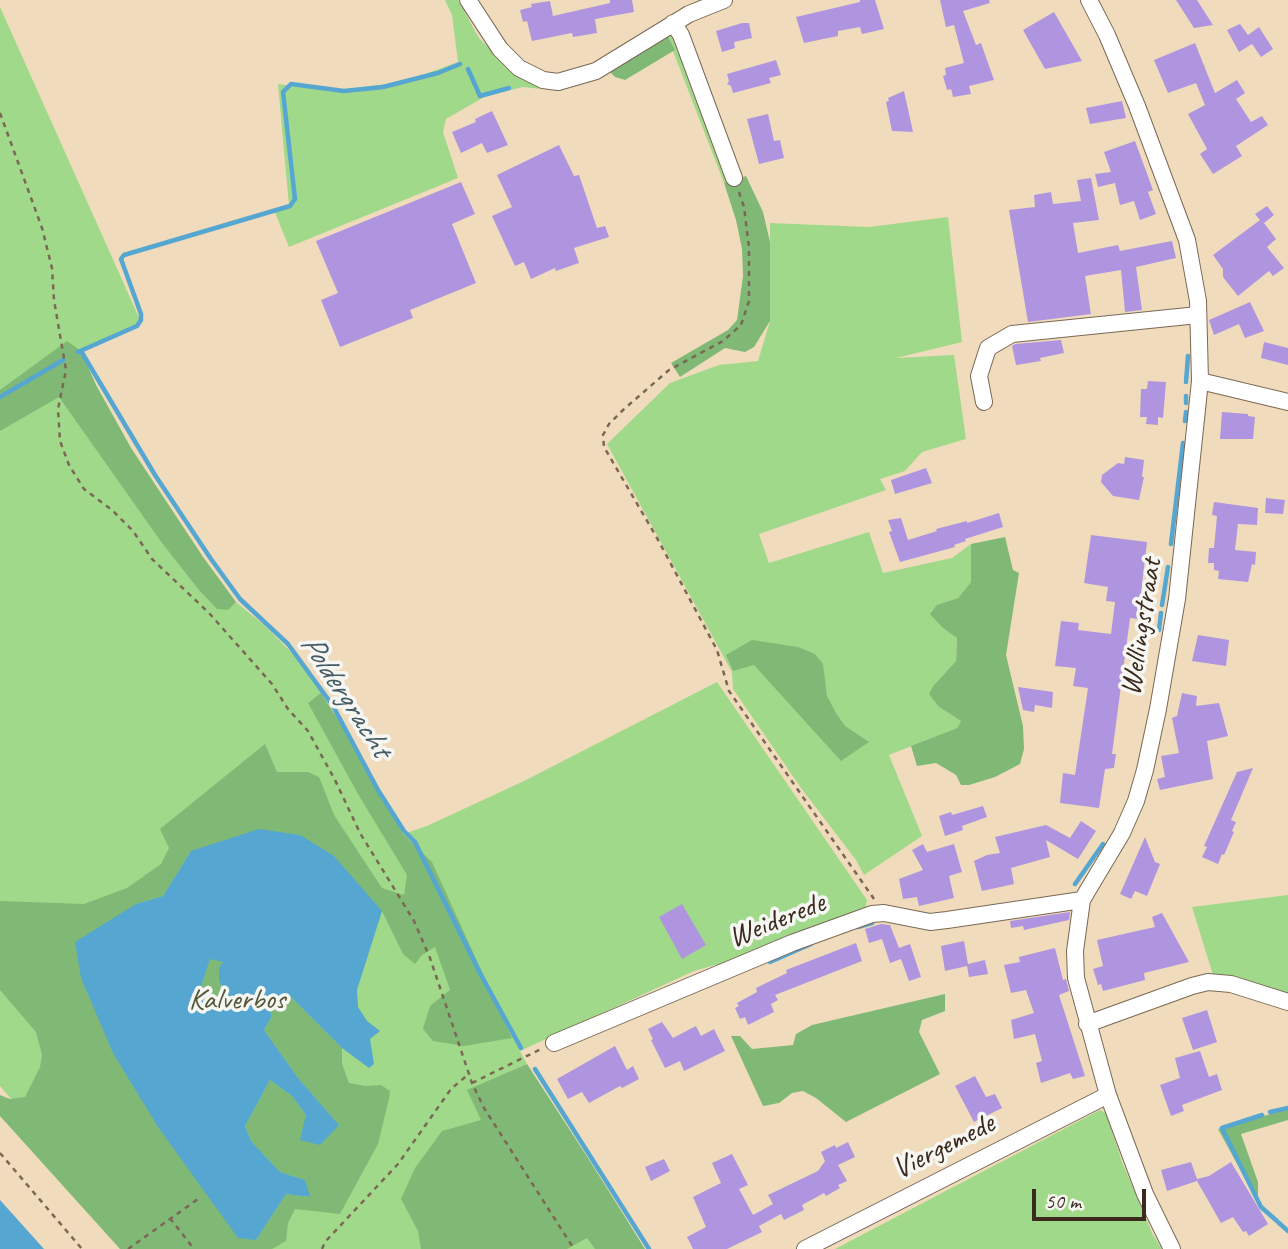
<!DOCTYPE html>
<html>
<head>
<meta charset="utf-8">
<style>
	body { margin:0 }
	#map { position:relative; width:1288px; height:1249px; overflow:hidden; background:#f0dcbc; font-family:Caveat,sans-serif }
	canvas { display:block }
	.scale { position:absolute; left:1032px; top:1189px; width:114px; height:32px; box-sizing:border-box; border:4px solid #3b2a1e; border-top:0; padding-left:9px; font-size:21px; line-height:24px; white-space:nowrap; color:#3b2a1e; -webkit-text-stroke:5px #f6f6f2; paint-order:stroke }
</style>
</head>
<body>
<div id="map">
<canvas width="1288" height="1249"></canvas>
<div class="scale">50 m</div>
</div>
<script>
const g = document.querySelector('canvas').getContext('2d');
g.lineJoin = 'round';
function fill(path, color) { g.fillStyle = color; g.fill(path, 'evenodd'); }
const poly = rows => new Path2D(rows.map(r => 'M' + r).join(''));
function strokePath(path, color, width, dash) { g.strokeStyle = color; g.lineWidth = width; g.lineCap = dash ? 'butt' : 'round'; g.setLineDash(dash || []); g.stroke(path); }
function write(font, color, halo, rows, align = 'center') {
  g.font = font + ' Caveat,sans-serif'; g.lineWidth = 7; g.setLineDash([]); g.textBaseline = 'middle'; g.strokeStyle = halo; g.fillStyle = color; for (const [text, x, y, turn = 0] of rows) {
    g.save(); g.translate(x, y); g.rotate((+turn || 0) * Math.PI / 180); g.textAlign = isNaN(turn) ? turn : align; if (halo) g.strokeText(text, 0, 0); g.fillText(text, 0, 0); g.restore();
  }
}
const green = poly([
	[445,0,458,0,479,38,499,58,542,84,542,89,523,87,486,96,446,119,443,132,458,178,289,247,274,210,289,206,278,84,329,91,403,82,458,62,452,15],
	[0,7,141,322,81,351,96,385,131,448,203,557,236,602,265,626,296,657,321,693,362,757,403,834,427,826,524,781,717,682,867,900,865,911,724,966,715,965,694,971,520,1051,527,1064,511,1071,617,1249,140,1249,0,1086],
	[670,30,681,53,730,181,724,183,666,33],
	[948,217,962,342,896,358,954,355,966,439,922,452,905,471,880,479,886,490,759,534,769,563,869,532,883,573,952,558,971,544,971,582,958,598,938,605,943,628,957,637,956,661,934,685,939,707,961,721,957,728,889,755,922,836,864,875,856,860,801,788,733,689,732,672,607,444,670,383,719,365,758,361,770,321,770,223,869,227],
	[1288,895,1288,997,1213,975,1192,907],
	[1100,1110,1106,1113,1122,1162,1153,1235,1162,1249,835,1249]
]);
const forest = poly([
	[666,33,675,50,625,80,615,77,607,69],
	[746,176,763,212,770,242,770,321,754,347,745,352,725,348,680,377,671,363,728,330,737,320,743,276,742,249,736,220,724,183],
	[67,341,81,351,96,385,131,448,203,557,236,602,228,610,217,609,199,590,162,543,59,397,0,431,0,390],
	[1005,537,1013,570,1019,573,1006,655,1023,726,1024,749,1020,764,995,777,969,785,961,785,956,775,936,763,917,766,911,746,957,728,961,721,939,707,929,694,934,685,956,661,957,638,943,628,930,614,937,605,958,598,971,582,971,544],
	[752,640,798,647,815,654,823,664,827,696,836,713,845,726,869,742,841,761,754,665,733,671,726,655],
	[321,693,362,757,403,834,432,862,512,1038,464,1046,433,1041,423,1029,430,1006,450,990,435,947,422,955,415,964,403,954,382,911,191,851,163,896,136,904,256,1240,286,1194,309,1197,305,1180,280,1172,251,1141,245,1126,270,1080,292,1096,306,1115,339,1125,298,1078,264,1030,272,1016,268,1006,290,996,342,1048,342,1064,349,1083,365,1086,381,1085,390,1091,389,1099,378,1144,340,1214,295,1209,288,1223,286,1241,272,1249,120,1249,0,1116,0,1095,10,1099,25,1097,40,1067,42,1055,36,1032,0,990,0,901,84,904,127,888,161,864,169,848,160,829,265,744,277,772,308,772,319,777,334,815,382,888,404,895,407,875,358,794,308,703],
	[210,958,223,961,221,987,229,994,230,999,227,1001,222,999,211,1005,205,1005,199,993],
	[945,994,945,1011,922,1020,919,1032,940,1074,846,1122,816,1098,803,1091,792,1093,779,1103,763,1106,731,1036,740,1036,752,1049,793,1045,796,1034,812,1025],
	[527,1064,588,1158,645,1249,595,1249,587,1238,567,1249,421,1249,418,1231,401,1199,415,1168,442,1131,481,1120,467,1090],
	[1288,1109,1288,1120,1241,1134,1258,1182,1258,1202,1218,1129]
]);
const water = poly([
	[259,829,300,835,334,856,382,911,357,990,358,1007,367,1021,380,1031,370,1039,374,1064,369,1068,342,1048,290,996,268,1006,272,1016,264,1030,298,1078,339,1125,320,1145,300,1140,306,1115,292,1096,270,1080,245,1126,251,1141,280,1172,305,1180,310,1197,286,1194,256,1240,238,1238,158,1127,113,1053,81,978,75,942,136,904,163,896,191,851],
	[210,959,223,962,219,968,219,981,230,999,227,1001,222,999,211,1005,205,1005,199,993],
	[0,1200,44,1249,0,1249]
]);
const stream = poly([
	[468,69,480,96,509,88],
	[81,351,155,475,211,559,240,599,288,644,333,706,378,790,404,831,415,842,481,975,521,1048],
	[78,352,137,326,141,320,141,314,121,259,124,255,290,206,295,199,283,92,291,84,344,91,383,87,438,73,460,64],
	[1186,382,1188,356],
	[0,397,63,360],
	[1186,403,1186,396],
	[1185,421,1186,412],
	[1171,544,1183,443],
	[1162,605,1168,567],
	[1159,630,1161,613],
	[1075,884,1103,844],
	[858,927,872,923],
	[770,962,811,944],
	[535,1069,649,1249],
	[1270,1112,1288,1108],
	[1262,1115,1222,1128,1261,1207,1277,1221],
	[1279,1223,1288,1231]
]);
const building = poly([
	[610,0,632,0,634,12,595,19,597,33,573,37,572,33,532,41,527,21,523,22,520,10,532,7,531,4,550,1,553,16,610,3],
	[860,0,875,0,884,29,862,34,860,27,838,31,838,36,804,43,796,17,860,2],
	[940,0,989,0,990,3,963,11,976,45,981,43,994,80,969,86,971,94,953,97,951,89,947,90,943,76,946,75,945,68,964,63,954,25,946,27],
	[1176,0,1197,0,1213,25,1194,28],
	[1054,12,1082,61,1045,69,1023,30],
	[742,23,749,23,752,38,734,42,735,48,722,52,716,31],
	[1240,24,1248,35,1259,27,1273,49,1261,57,1252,44,1239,52,1227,30],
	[1195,43,1215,93,1237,80,1245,93,1236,99,1251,122,1262,116,1268,125,1236,146,1242,156,1213,174,1200,154,1207,149,1188,114,1205,105,1196,83,1168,93,1154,60],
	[776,60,781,75,769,78,771,83,733,93,731,86,727,84,729,81,727,74],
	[904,91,913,132,892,131,886,102,889,101,888,98],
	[1122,101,1126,118,1090,124,1086,108],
	[492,111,508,145,487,153,482,143,461,153,452,132,476,122,475,119],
	[768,114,774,141,780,140,784,158,759,164,747,119],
	[1135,141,1153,190,1148,192,1156,214,1140,220,1134,201,1120,205,1115,183,1098,187,1095,174,1111,172,1104,152],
	[559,145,574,176,579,175,597,228,605,226,609,237,574,248,579,263,556,271,555,268,531,279,524,262,515,266,492,216,512,207,497,175],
	[1091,178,1099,220,1073,223,1078,253,1118,245,1120,251,1172,241,1176,258,1136,267,1142,310,1125,312,1121,270,1085,276,1091,314,1028,322,1009,210,1035,207,1034,195,1051,192,1053,204,1081,201,1077,180],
	[461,182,475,214,452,224,476,283,410,310,413,318,340,347,321,300,338,293,316,241],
	[1267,206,1274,215,1264,223,1276,239,1267,247,1284,268,1273,276,1269,271,1238,296,1223,277,1223,269,1213,255,1260,220,1255,214],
	[1250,302,1264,331,1245,338,1239,324,1214,335,1209,320],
	[1061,340,1064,353,1040,358,1041,361,1016,365,1012,346,1015,344],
	[1264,342,1288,348,1288,365,1261,358],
	[1148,381,1166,382,1163,418,1158,417,1158,425,1146,424,1147,417,1140,417,1141,389,1147,389],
	[1222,412,1248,414,1248,416,1255,417,1253,439,1220,439],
	[1125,457,1144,460,1142,477,1144,477,1139,500,1113,496,1101,482,1102,475,1118,463,1124,464],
	[926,468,932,483,895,494,891,480],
	[1266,498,1285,500,1283,514,1265,513],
	[1214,502,1258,508,1257,525,1238,524,1235,550,1256,552,1255,565,1252,564,1248,582,1218,579,1219,571,1214,570,1214,563,1208,563,1209,548,1214,548,1217,516,1212,515],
	[999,513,1003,527,965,539,966,541,954,545,955,547,900,562,889,532,892,531,888,520,901,518,908,540,937,531,936,529,967,521,967,523],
	[1091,535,1147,542,1138,619,1130,618,1112,754,1116,754,1114,768,1105,769,1099,808,1060,803,1063,773,1075,775,1088,688,1073,686,1076,668,1055,666,1061,621,1079,623,1078,630,1111,634,1115,602,1106,601,1108,587,1084,583],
	[1198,635,1229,640,1226,666,1192,661],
	[1018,687,1053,692,1052,708,1035,705,1034,712,1023,710],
	[1182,693,1197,696,1196,706,1219,703,1228,736,1207,741,1213,779,1160,790,1157,779,1165,777,1161,756,1179,753,1172,718,1177,716],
	[1253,768,1231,820,1236,822,1232,831,1234,832,1224,855,1222,854,1218,864,1202,857,1207,847,1204,846,1237,772],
	[983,806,987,817,962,826,963,830,945,836,939,816,951,812,952,815],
	[1081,821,1096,831,1078,859,1046,840,1050,857,1011,868,1014,884,982,891,974,861,987,855,1000,853,995,837,1046,825,1070,838],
	[1145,837,1155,862,1160,864,1147,896,1135,891,1131,899,1120,894],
	[923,844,927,852,954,844,962,872,949,876,954,898,919,906,917,897,903,899,899,879,923,870,912,850],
	[682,904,706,945,682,959,659,917],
	[1070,912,1069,920,1024,930,1023,926,1011,928,1010,921],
	[1162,913,1189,962,1144,973,1145,980,1103,991,1101,984,1098,985,1093,969,1103,966,1097,940,1155,927,1152,917],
	[881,924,890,925,899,948,910,944,921,977,909,981,901,959,890,963,882,939,869,943,865,929],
	[964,941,968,964,985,960,988,974,969,977,967,966,945,971,941,946],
	[856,943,862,961,775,995,778,1000,771,1004,774,1012,748,1025,745,1017,740,1019,735,1008,739,1006,737,1003,757,992,756,988,787,973,786,970],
	[1055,948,1063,980,1066,979,1069,991,1059,995,1085,1076,1073,1079,1070,1073,1041,1083,1036,1063,1042,1061,1035,1034,1014,1039,1011,1020,1034,1013,1026,990,1011,993,1004,965,1020,962,1019,957],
	[1207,1010,1217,1042,1193,1050,1182,1018],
	[662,1022,673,1038,696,1026,701,1036,714,1029,725,1051,684,1071,680,1061,665,1068,651,1040,653,1039,648,1029],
	[615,1046,627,1070,633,1066,639,1079,622,1088,620,1086,589,1103,582,1092,568,1099,557,1079],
	[1200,1051,1209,1077,1217,1074,1222,1090,1182,1105,1184,1111,1171,1116,1160,1085,1180,1078,1175,1058],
	[975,1076,986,1097,995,1094,1002,1108,974,1122,955,1086],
	[848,1142,855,1157,838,1165,847,1181,838,1185,840,1188,826,1196,824,1193,802,1205,804,1210,784,1220,781,1214,759,1226,762,1232,727,1249,693,1249,687,1237,706,1227,693,1197,721,1183,712,1163,732,1154,748,1185,739,1189,753,1215,773,1204,768,1195,818,1171,825,1161,821,1152,835,1145,836,1148],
	[664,1159,670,1171,651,1181,645,1167],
	[1191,1162,1197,1179,1209,1176,1231,1162,1268,1224,1249,1236,1246,1231,1243,1232,1233,1217,1221,1223,1197,1181,1167,1191,1161,1170]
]);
const path = poly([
	[0,113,42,228,52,268,54,300,66,370,58,409,60,441,69,465,84,489,112,510,133,531,152,559,209,613,272,684,288,709,308,731,335,780,360,833,414,921,430,958,472,1083,484,1108,574,1249],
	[739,192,744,207,749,247,749,301,741,325,723,341,669,370,623,410,609,424,603,435,604,447,657,538,717,650,729,691,874,899],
	[472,1083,541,1049],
	[0,1153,82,1249],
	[170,1218,194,1249],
	[128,1249,198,1199],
	[322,1249,325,1242,398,1164,451,1089,470,1073]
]);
const minor = poly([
	[468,0,500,49,519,68,543,80,558,82,596,71,689,14,724,0],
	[1089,0,1107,35,1137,106,1187,240,1198,301,1200,381,1177,599,1158,709,1145,770,1136,801,1122,833,1082,900,1075,951,1076,978,1108,1095,1145,1194,1172,1249],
	[673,23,681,35,734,178],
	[1200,381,1288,402],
	[984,402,979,376,988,348,1012,334,1198,315],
	[1087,1024,1192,986,1208,982,1231,984,1288,1002],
	[554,1043,792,943,872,914,884,913,930,922,947,920,1082,900],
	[805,1249,1108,1095]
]);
const streetNames = [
	["Wellingstraat",1142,627,-81],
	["Weiderede",777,921,-22],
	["Viergemede",944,1147,-27]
];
const parkNames = [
	["Kalverbos",237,1000]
];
const waterNames = [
	["Poldergracht",345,696,57]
];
fill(green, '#a1d98a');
fill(forest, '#80b976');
fill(water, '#55a6d0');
strokePath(stream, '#55a6d0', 4.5);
fill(building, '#af95df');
strokePath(minor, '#7a6855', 18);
strokePath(path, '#7a6855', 2.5, [5, 5]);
strokePath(minor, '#fff', 16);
write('30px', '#3b2a1e', '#f6f6f2', streetNames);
write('30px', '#545639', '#f6f6f2', parkNames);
write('italic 32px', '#455c65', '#f6f6f2', waterNames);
</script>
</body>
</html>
